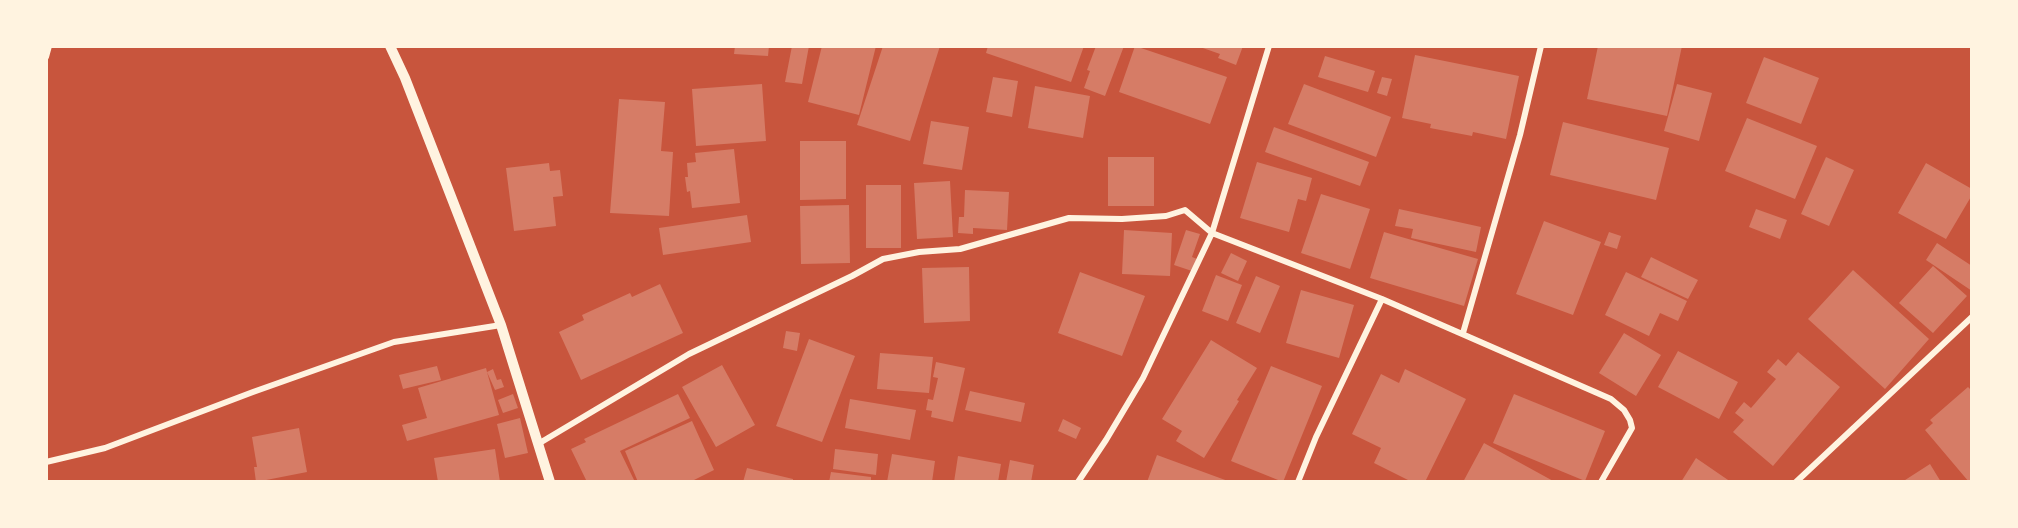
<!DOCTYPE html>
<html>
<head>
<meta charset="utf-8">
<style>
	body { margin:0 }
	#map { position:relative; width:2018px; height:528px; overflow:hidden; background:#c8553d; font-family:"Nunito Sans",sans-serif }
	canvas { display:block }
	.frame { position:absolute; inset:0; border:48px solid #fff3e0; pointer-events:none }
</style>
</head>
<body>
<div id="map">
<canvas width="2018" height="528"></canvas>
<div class="frame"></div>
</div>
<script>
const g = document.querySelector('canvas').getContext('2d');
g.lineJoin = 'round';
function fill(path, color) { g.fillStyle = color; g.fill(path, 'evenodd'); }
const poly = rows => new Path2D(rows.map(r => 'M' + r).join(''));
function strokePath(path, color, width, dash) { g.strokeStyle = color; g.lineWidth = width; g.lineCap = dash ? 'butt' : 'round'; g.setLineDash(dash || []); g.stroke(path); }
const building = poly([
	[735,46,769,46,768,56,734,54],
	[792,46,809,46,802,84,785,82],
	[822,46,876,46,859,115,808,102],
	[883,46,940,46,910,141,857,125],
	[988,46,1084,46,1071,82,986,53],
	[1096,46,1124,46,1105,96,1084,88,1090,71,1087,70],
	[1135,46,1227,77,1210,124,1119,92],
	[1243,46,1236,65,1218,58,1220,54,1200,47],
	[1598,46,1682,46,1667,116,1587,99],
	[1415,55,1519,76,1506,139,1473,132,1472,136,1430,128,1431,124,1402,118],
	[1325,56,1375,71,1368,92,1318,77],
	[1764,57,1819,78,1801,124,1746,103],
	[993,77,1018,81,1012,117,986,112],
	[1382,77,1392,79,1387,96,1377,93],
	[762,84,766,141,696,146,692,89],
	[1304,84,1391,117,1376,157,1288,124],
	[1677,84,1712,93,1699,141,1664,131],
	[1035,86,1090,96,1083,138,1028,128],
	[619,99,665,102,661,151,673,152,669,216,610,213],
	[1747,118,1817,146,1795,199,1725,171],
	[931,121,969,127,962,170,923,164],
	[1563,122,1669,148,1656,200,1550,175],
	[1274,127,1369,162,1360,186,1265,152],
	[800,141,846,141,846,199,800,200],
	[734,149,740,203,692,208,690,191,687,192,685,177,688,177,687,163,696,162,695,153],
	[1108,157,1154,157,1154,206,1108,206],
	[1826,157,1854,170,1829,226,1801,214],
	[1257,162,1312,178,1306,201,1298,199,1289,232,1240,218],
	[549,163,550,171,560,170,563,196,553,197,556,226,514,231,506,168],
	[1926,163,1972,189,1972,195,1946,239,1898,213],
	[950,181,953,237,917,239,914,183],
	[866,185,901,185,901,248,866,248],
	[965,190,1009,192,1007,230,973,228,973,234,958,233,959,217,964,217],
	[1321,194,1370,209,1350,269,1301,253],
	[849,205,850,263,801,264,800,206],
	[1399,209,1481,227,1476,252,1411,238,1413,229,1395,226],
	[1756,209,1787,220,1780,239,1749,227],
	[747,215,751,242,663,255,659,228],
	[1544,221,1601,242,1573,315,1516,294],
	[1124,230,1172,233,1170,276,1122,274],
	[1186,230,1200,234,1192,257,1197,259,1192,271,1174,265],
	[1384,232,1478,259,1464,306,1370,278],
	[1609,232,1621,236,1617,249,1604,245],
	[1937,243,1972,266,1972,291,1926,260],
	[1231,253,1247,261,1238,281,1221,273],
	[1651,257,1698,280,1688,299,1641,277],
	[1933,266,1967,296,1933,333,1899,303],
	[969,267,970,321,924,323,922,268],
	[1853,270,1929,339,1885,389,1808,319],
	[1080,272,1145,296,1122,356,1058,333],
	[1626,272,1687,301,1678,321,1660,313,1649,336,1605,315],
	[1216,275,1242,285,1228,321,1202,311],
	[1256,276,1280,286,1260,333,1236,323],
	[660,284,683,333,581,380,559,332,584,320,582,315,630,293,632,297],
	[1301,290,1354,305,1339,358,1286,343],
	[786,331,800,333,797,351,783,348],
	[1624,333,1661,355,1636,396,1599,373],
	[809,339,855,356,822,442,776,426],
	[1211,340,1257,368,1237,400,1239,401,1204,458,1176,441,1182,431,1162,419],
	[1678,351,1738,382,1719,419,1658,387],
	[1798,352,1840,387,1773,466,1733,432,1744,420,1735,413,1744,402,1751,408,1776,379,1767,372,1778,359,1786,366],
	[880,353,933,357,929,393,877,389],
	[936,362,965,368,953,422,931,417,932,411,926,410,928,399,933,400,938,378,933,377],
	[722,365,755,425,716,447,682,387],
	[437,366,441,380,403,389,399,375],
	[1271,366,1322,386,1283,482,1231,461],
	[486,368,487,372,493,369,497,380,501,379,504,387,495,390,487,372,499,415,407,441,402,425,427,418,418,388],
	[1405,369,1466,399,1425,482,1412,482,1374,463,1381,448,1352,434,1381,374,1399,383],
	[1968,387,1972,391,1972,482,1969,482,1925,430,1933,423,1930,420],
	[970,391,1025,403,1021,422,965,410],
	[513,394,518,408,503,413,498,400],
	[678,394,690,418,620,451,635,482,587,482,571,449,586,442,584,439],
	[1514,394,1605,431,1585,481,1493,443],
	[850,399,916,410,910,440,845,428],
	[520,418,528,453,505,458,497,424],
	[1063,419,1081,428,1076,439,1058,431],
	[692,421,714,470,690,482,638,482,625,451],
	[299,428,307,472,256,482,254,467,257,467,252,437],
	[1484,443,1555,482,1463,482],
	[495,449,500,482,438,482,434,458],
	[835,449,878,454,876,475,833,469],
	[892,454,935,461,932,482,887,482],
	[1157,455,1228,481,1228,482,1147,482],
	[958,456,1001,464,998,482,954,482],
	[1696,458,1731,482,1681,482],
	[1010,460,1034,465,1031,482,1006,482],
	[1930,464,1941,482,1902,482],
	[747,468,793,479,793,482,743,482],
	[831,472,871,477,871,482,829,482]
]);
const minor = poly([
	[46,57,49,46],
	[1463,333,1520,135,1541,46],
	[538,444,689,354,852,276,883,259,919,252,960,249,1069,218,1122,219,1166,216,1185,210,1212,233,1382,299,1611,399,1624,410,1630,420,1632,428,1601,482],
	[46,462,105,448,253,392,394,342,501,325],
	[1078,482,1106,440,1143,378,1212,233,1269,46],
	[1298,482,1316,437,1382,299],
	[1796,482,1972,317]
]);
const tertiary = poly([
	[390,46,405,78,501,325,550,482]
]);
fill(building, '#d67c66');
strokePath(minor, '#fff3e0', 6);
strokePath(tertiary, '#fff3e0', 10);
</script>
</body>
</html>
